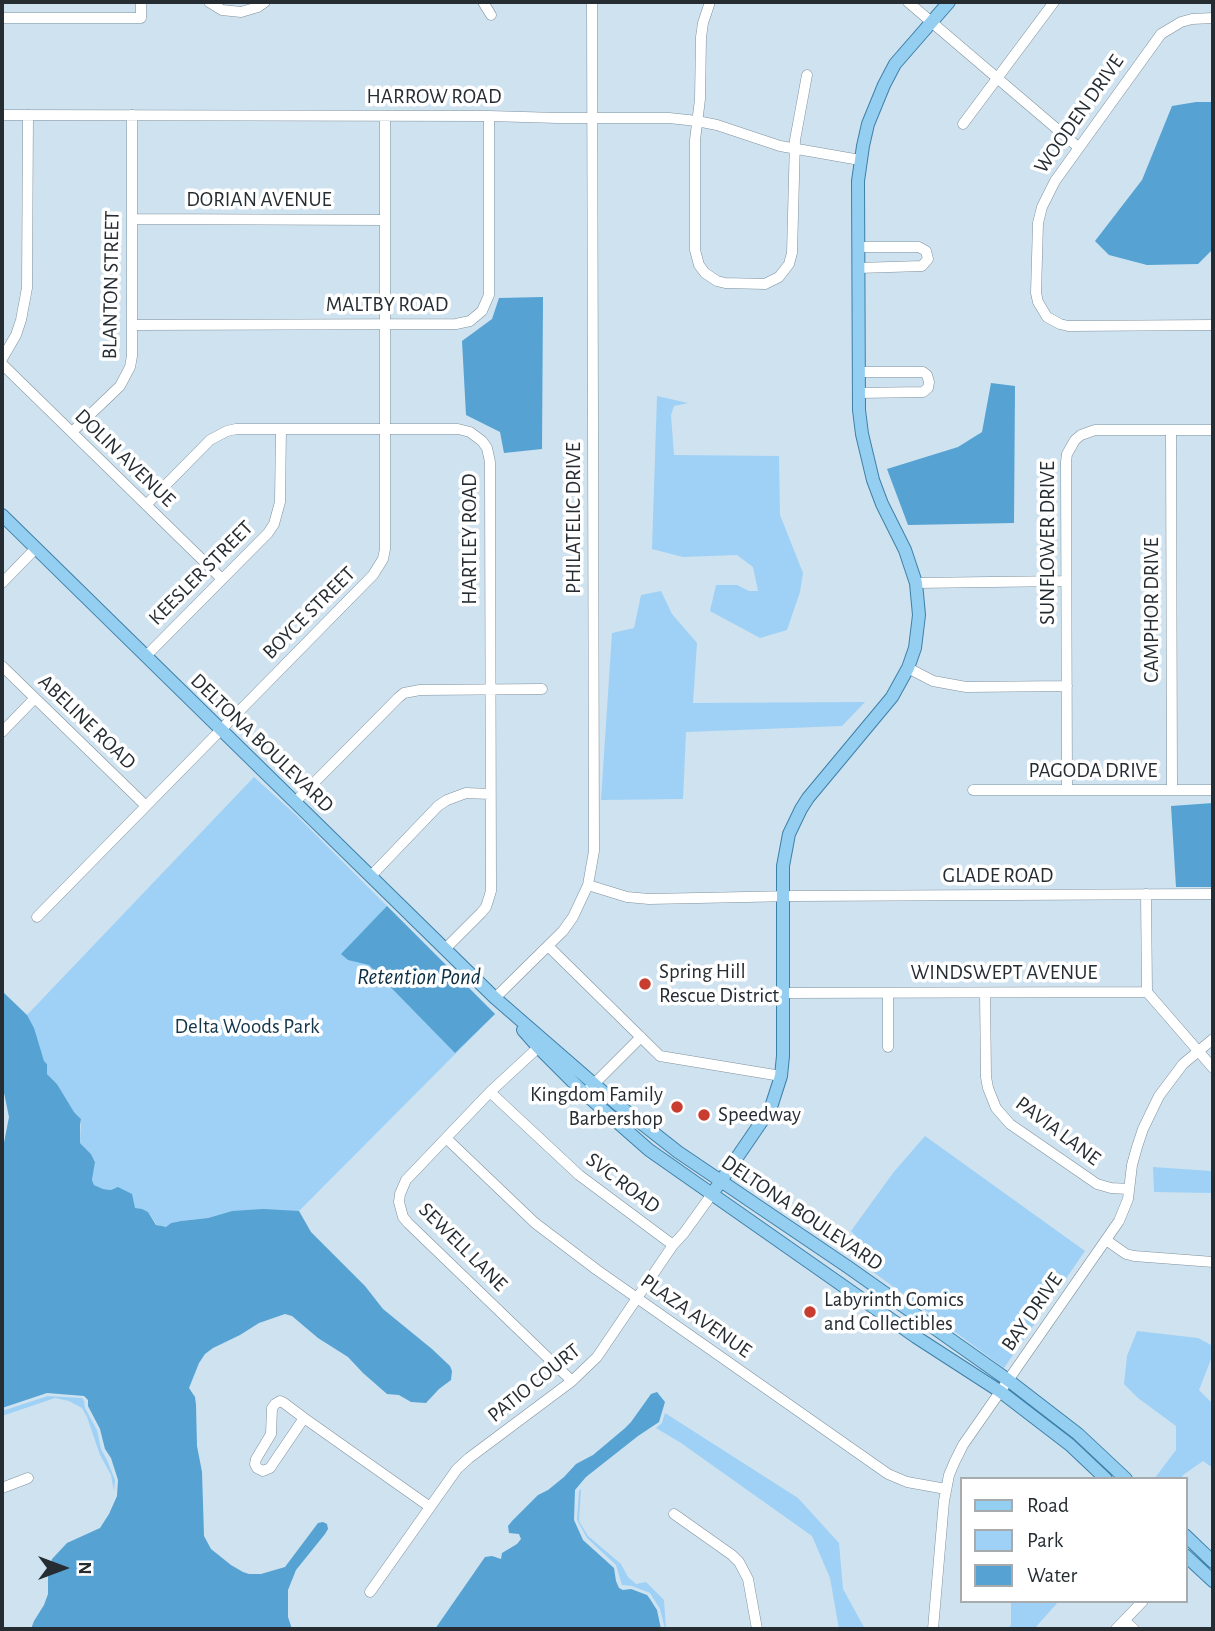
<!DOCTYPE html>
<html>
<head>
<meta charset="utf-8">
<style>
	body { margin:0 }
	#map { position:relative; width:1215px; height:1631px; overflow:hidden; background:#cfe2f0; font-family:"Alegreya Sans",sans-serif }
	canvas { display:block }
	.frame { position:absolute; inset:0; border:4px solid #262d32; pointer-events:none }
	.legend { position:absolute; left:960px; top:1477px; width:228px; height:126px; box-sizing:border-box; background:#fff; border:2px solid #a8abad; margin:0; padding:9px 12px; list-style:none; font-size:21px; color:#262d32 }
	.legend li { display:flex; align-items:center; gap:14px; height:35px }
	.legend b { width:35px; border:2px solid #a8abad }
	.north { position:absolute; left:28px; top:1533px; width:70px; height:70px; -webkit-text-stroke:5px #fff; paint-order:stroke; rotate:90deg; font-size:19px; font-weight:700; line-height:28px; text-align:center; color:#262d32 }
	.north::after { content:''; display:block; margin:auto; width:24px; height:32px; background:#262d32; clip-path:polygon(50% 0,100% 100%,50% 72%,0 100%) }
</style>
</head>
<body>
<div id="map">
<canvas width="1215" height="1631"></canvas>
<div class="frame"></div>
<ul class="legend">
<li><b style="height:9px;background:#94cef1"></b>Road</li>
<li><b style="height:19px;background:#9ed1f5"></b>Park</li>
<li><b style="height:19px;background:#55a2d3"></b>Water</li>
</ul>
<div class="north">N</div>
</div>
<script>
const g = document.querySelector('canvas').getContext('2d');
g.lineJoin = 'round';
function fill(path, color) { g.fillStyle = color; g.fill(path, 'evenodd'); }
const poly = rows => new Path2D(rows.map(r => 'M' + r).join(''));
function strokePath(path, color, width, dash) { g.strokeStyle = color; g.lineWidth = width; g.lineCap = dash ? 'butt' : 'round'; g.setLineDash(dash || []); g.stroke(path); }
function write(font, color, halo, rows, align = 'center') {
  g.font = font + ' "Alegreya Sans",sans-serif'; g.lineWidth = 7; g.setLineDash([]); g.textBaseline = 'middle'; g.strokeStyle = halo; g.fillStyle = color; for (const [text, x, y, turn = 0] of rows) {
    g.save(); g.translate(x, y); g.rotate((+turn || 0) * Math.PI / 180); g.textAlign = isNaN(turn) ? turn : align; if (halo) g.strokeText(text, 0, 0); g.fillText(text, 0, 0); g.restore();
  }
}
const green = poly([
	[657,396,688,403,674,406,671,415,674,455,779,456,780,515,803,573,800,592,787,630,760,638,710,611,716,585,737,585,749,591,758,591,753,567,737,555,683,557,652,549],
	[661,591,672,614,697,643,693,703,865,702,842,726,686,732,683,799,601,800,612,633,634,628,641,595],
	[254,777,296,815,495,1014,299,1211,232,1211,208,1218,181,1221,171,1223,166,1227,157,1225,148,1212,135,1208,111,1190,103,1189,94,1185,92,1180,95,1161,91,1154,80,1143,81,1119,74,1112,57,1084,47,1074,47,1064,44,1061,27,1015],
	[925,1136,1085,1251,1004,1368,865,1266,871,1253,851,1231,893,1173],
	[1153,1167,1211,1171,1213,1170,1213,1193,1154,1192],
	[1137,1331,1198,1338,1213,1346,1213,1354,1199,1390,1213,1404,1213,1468,1203,1461,1183,1475,1181,1479,1154,1479,1176,1450,1176,1426,1138,1398,1124,1384,1127,1356],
	[48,1396,82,1398,84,1401,85,1408,97,1430,101,1449,107,1460,115,1480,114,1491,111,1475,100,1455,87,1417,82,1408,69,1401,55,1398,2,1416,2,1411],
	[665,1413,798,1498,839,1543,843,1589,865,1629,839,1629,830,1578,812,1536,681,1443,656,1428,662,1423],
	[581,1489,579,1521,588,1536,621,1564,628,1577,636,1584,646,1582,664,1600,666,1629,665,1629,660,1609,650,1593,632,1586,622,1585,616,1565,587,1538,577,1520,579,1491],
	[1011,1601,1059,1601,1034,1629,1007,1629,1011,1625]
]);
const water = poly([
	[1196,102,1213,102,1213,238,1212,250,1198,264,1147,265,1109,255,1095,241,1142,180,1172,106],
	[543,297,542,449,504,453,500,432,466,415,462,341,492,319,499,298],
	[991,383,1015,386,1014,523,908,525,887,469,958,447,982,432],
	[1213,803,1213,887,1176,887,1171,806],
	[387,906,495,1014,455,1053,369,965,348,960,341,954],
	[2,991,27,1015,34,1028,44,1061,47,1064,47,1074,57,1084,74,1112,81,1119,80,1125,80,1143,91,1154,95,1162,92,1180,94,1185,103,1189,111,1190,118,1187,132,1194,135,1208,142,1209,148,1212,156,1225,162,1226,166,1227,171,1223,181,1221,208,1218,232,1211,263,1209,299,1211,311,1232,365,1286,383,1309,432,1349,450,1366,452,1371,451,1380,439,1389,426,1403,411,1402,399,1395,387,1394,363,1373,348,1357,318,1338,292,1316,285,1314,259,1323,240,1335,213,1348,205,1354,199,1363,189,1388,195,1397,196,1405,197,1446,202,1472,204,1536,211,1549,231,1565,243,1572,249,1574,261,1574,285,1567,318,1523,323,1522,327,1524,328,1529,325,1534,296,1570,288,1590,288,1617,292,1629,31,1629,34,1621,44,1605,48,1594,48,1575,52,1559,67,1543,100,1528,109,1514,117,1496,118,1480,111,1458,105,1449,100,1429,88,1406,88,1400,84,1396,47,1393,2,1408,2,1153,9,1117,2,1083],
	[657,1392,665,1402,659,1422,638,1436,586,1477,575,1490,574,1520,583,1540,614,1568,616,1581,619,1588,623,1590,631,1589,647,1595,650,1599,657,1610,661,1629,435,1629,485,1557,492,1556,501,1559,502,1553,517,1544,521,1539,519,1534,509,1533,508,1526,512,1521,538,1495,548,1490,564,1477,576,1464,593,1455,624,1429,631,1422,651,1394]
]);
const minor = poly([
	[209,2,222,10,241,12,258,7,265,2],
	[483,2,491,15],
	[710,2,703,23,701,37,700,99,695,140,695,250,699,265,705,273,717,281,725,283,765,284,779,277,789,264,792,253,795,140,807,75],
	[908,2,1078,147],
	[2,18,141,18,141,2],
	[1213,18,1192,19,1181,22,1161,34,1055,181,1042,207,1038,223,1036,293,1038,302,1047,317,1060,324,1068,326,1213,325],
	[2,115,489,116,558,118,669,118,697,121,717,125,780,146,860,160],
	[963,124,1054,2],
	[132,219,385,220],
	[858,247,919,247,926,251,928,259,922,266,858,268],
	[132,325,456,324,470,321,482,311,489,295,489,116],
	[2,359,16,335,21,320,27,288,28,115],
	[2,364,222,579],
	[858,372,923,372,927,375,929,382,928,388,923,392,858,393],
	[1171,430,1172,789],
	[72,432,120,386,130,367,132,356,132,115],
	[146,505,210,440,227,431,236,429,458,429,470,432,482,441,487,448,490,462,491,891,486,907,481,913,445,949],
	[2,583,36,548],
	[916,583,1066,581],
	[146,656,268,533,274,524,280,502,281,429],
	[2,666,146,806],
	[908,668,933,681,966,687,1067,686],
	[2,732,35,698],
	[973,790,1213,790],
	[1067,790,1066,462,1067,454,1075,440,1081,435,1095,430,1213,430],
	[295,802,398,698,404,693,420,690,542,689],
	[371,876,438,806,447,800,466,793,490,794],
	[588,885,627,897,649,899,794,896,1213,894],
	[1146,894,1147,992],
	[37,917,373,575,383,559,385,549,385,116],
	[548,946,660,1056,781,1076],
	[783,993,1147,992,1213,1068],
	[888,993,888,1047],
	[985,993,986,1077,988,1088,996,1108,1010,1124,1097,1184,1111,1188,1129,1189],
	[495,998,563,931,573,917,588,885,594,851,592,2],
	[543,1043,490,1092,406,1180,400,1194,399,1202,403,1217,408,1223,572,1381],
	[490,1092,579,1175,673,1245],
	[585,1093,641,1037],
	[447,1139,535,1223,597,1270,888,1474,907,1482,946,1489],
	[1106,1240,1126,1254,1134,1256,1213,1262],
	[304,1418,270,1468,263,1471,257,1468,255,1464,256,1459,271,1434,272,1408,275,1404,280,1401,284,1403,304,1418,430,1507],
	[2,1488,28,1478],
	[674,1514,732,1555,739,1562,748,1579,757,1629],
	[370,1592,457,1469,469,1458,572,1381,597,1357,673,1245,684,1233,712,1194],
	[1125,1621,1134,1629],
	[933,1629,944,1501,949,1475,955,1461,963,1445,1119,1221,1128,1199,1132,1165,1137,1147,1143,1129,1159,1096,1183,1064,1213,1039],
	[1116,1629,1143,1601]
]);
const major = poly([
	[2,515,495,998,617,1104,678,1152,848,1267,1008,1380,1078,1434,1126,1479],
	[523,1030,538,1047,583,1092,649,1150,916,1337,1001,1392,1070,1445,1106,1479],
	[712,1194,764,1118,772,1104,781,1076,783,1056,783,866,789,834,801,809,808,798,892,697,908,668,915,648,919,615,916,583,905,550,882,504,873,480,862,434,859,410,858,181,863,146,868,124,884,85,895,64,949,2],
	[1185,1535,1213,1562],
	[1185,1555,1213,1581]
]);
const markers = [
	[645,984,7,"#c93c30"],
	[677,1107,7,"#c93c30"],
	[704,1115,7,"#c93c30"],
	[810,1312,7,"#c93c30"]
];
const streetNames = [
	["HARROW ROAD",434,97],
	["WOODEN DRIVE",1079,114,-55],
	["DORIAN AVENUE",259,200],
	["BLANTON STREET",111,285,-89],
	["MALTBY ROAD",387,305],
	["DOLIN AVENUE",125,458,44],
	["PHILATELIC DRIVE",574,518,-90],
	["HARTLEY ROAD",470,539,-90],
	["SUNFLOWER DRIVE",1048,543,-90],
	["KEESLER STREET",201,573,-45],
	["CAMPHOR DRIVE",1152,610,-90],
	["BOYCE STREET",309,613,-45],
	["ABELINE ROAD",87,722,44],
	["DELTONA BOULEVARD",262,743,44],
	["PAGODA DRIVE",1093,771],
	["GLADE ROAD",998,876],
	["WINDSWEPT AVENUE",1004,973],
	["PAVIA LANE",1058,1131,37],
	["SVC ROAD",623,1183,37],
	["DELTONA BOULEVARD",802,1213,34],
	["SEWELL LANE",463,1247,45],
	["BAY DRIVE",1032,1312,-55],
	["PLAZA AVENUE",696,1316,35],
	["PATIO COURT",534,1383,-39]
];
const poiNames = [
	["Spring Hill",659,972],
	["Rescue District",659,996],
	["Kingdom Family",663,1095,"right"],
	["Barbershop",663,1119,"right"],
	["Speedway",718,1115],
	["Labyrinth Comics",824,1300],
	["and Collectibles",824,1324]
];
const parkNames = [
	["Delta Woods Park",247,1027]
];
const waterNames = [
	["Retention Pond",419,977]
];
fill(green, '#9ed1f5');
fill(water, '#55a2d3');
strokePath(minor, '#7f919d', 11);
strokePath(major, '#3f80a8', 14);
strokePath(minor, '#fff', 10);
strokePath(major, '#94cef1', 12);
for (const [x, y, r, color] of markers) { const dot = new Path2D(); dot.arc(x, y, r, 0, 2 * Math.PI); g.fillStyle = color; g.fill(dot); strokePath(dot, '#fff', 2.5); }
write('21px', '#262d32', '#fff', streetNames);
write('21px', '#262d32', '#fff', poiNames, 'left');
write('21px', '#14364a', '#fff', parkNames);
write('italic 23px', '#0b2e42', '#fff', waterNames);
</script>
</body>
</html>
